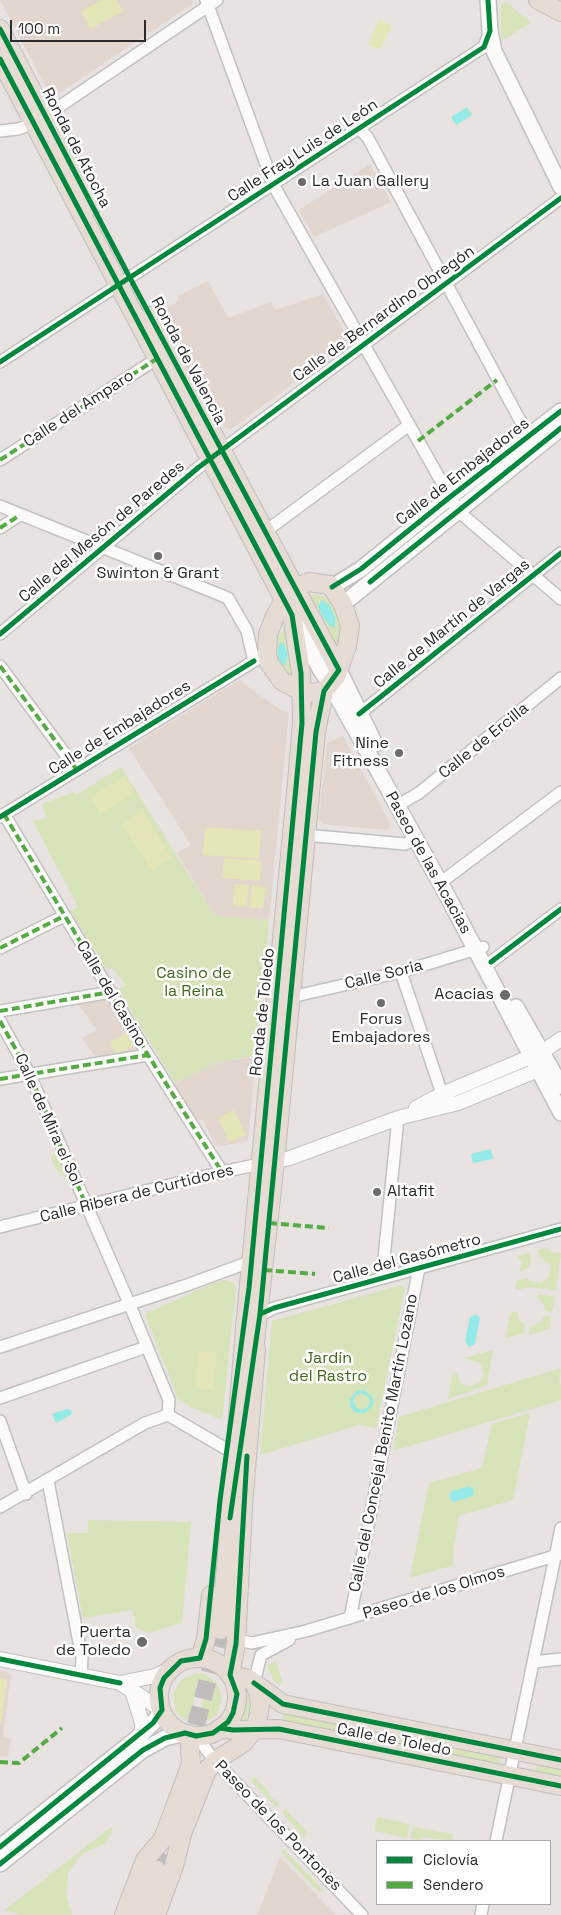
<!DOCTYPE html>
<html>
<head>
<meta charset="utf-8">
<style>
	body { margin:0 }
	#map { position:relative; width:561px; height:1915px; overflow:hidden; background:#e8e2e0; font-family:"Space Grotesk",sans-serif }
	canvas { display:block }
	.legend { position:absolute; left:376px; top:1840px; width:175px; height:65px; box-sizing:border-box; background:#fff; border:1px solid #aaa; margin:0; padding:6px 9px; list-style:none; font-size:15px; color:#2b2b2b }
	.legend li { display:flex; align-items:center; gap:10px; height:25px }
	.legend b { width:25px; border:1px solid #aaa }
	.scale { position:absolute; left:10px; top:20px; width:136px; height:22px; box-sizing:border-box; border:2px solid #2b2b2b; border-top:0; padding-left:6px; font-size:15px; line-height:18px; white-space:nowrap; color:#2b2b2b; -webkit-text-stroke:4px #fff; paint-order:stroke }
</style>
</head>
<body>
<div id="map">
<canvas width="561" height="1915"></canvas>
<ul class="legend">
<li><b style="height:6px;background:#00873e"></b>Ciclovía</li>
<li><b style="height:6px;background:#54ab44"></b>Sendero</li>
</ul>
<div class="scale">100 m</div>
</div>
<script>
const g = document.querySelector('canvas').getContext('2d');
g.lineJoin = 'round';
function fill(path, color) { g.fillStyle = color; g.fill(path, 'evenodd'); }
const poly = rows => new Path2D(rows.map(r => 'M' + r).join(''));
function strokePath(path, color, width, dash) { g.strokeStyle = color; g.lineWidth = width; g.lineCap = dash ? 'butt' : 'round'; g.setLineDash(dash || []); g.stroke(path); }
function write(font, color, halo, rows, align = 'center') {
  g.font = font + ' "Space Grotesk",sans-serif'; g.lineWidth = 5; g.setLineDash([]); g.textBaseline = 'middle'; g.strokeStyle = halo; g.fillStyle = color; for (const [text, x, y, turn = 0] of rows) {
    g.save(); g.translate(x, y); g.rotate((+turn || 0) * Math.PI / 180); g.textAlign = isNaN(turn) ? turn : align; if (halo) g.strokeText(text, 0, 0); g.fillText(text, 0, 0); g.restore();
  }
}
const education = poly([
	[0,0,193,0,192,4,55,96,50,95],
	[370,164,391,202,314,237,299,210],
	[208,281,228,318,271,302,275,310,323,294,348,339,347,344,231,429,225,428,163,310,179,301,177,297],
	[239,680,278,708,289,713,269,920,215,916,177,853,191,845,129,748],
	[343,736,391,825,388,830,322,824,319,820,327,743],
	[110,997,139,1047,138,1052,96,1058,82,1038,97,1030,77,1003],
	[256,1057,248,1141,216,1147,203,1120,195,1123,172,1085,221,1061],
	[0,1670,11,1674,3,1736,11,1738,8,1757,0,1756],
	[280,1857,336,1915,257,1915]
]);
const green = poly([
	[506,2,531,23,501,41,501,4],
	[317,594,326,598,336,610,341,630,336,649,307,596],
	[283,630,285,630,288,638,294,679,286,675,276,661,276,640],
	[121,767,215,916,269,920,256,1056,221,1061,175,1083,118,990,126,985,112,968,107,970,70,911,78,907,33,821,47,818,42,804,74,792,76,795],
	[58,1153,72,1185,55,1168,51,1156],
	[547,1247,550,1252,561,1253,556,1291,530,1287,515,1290,517,1281,527,1278,533,1282,541,1283,549,1277,551,1268,549,1263,540,1258,538,1250],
	[530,1252,531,1262,528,1268,519,1272,522,1262,516,1257],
	[224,1280,233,1282,236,1287,222,1420,191,1407,178,1398,145,1314,214,1283],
	[402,1285,405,1288,376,1428,359,1425,260,1455,272,1321],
	[538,1294,555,1297,552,1312,545,1311,544,1304,537,1298],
	[511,1311,517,1312,519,1320,525,1325,524,1333,505,1339],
	[545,1315,551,1317,549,1329,529,1335,531,1326,540,1323],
	[493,1350,487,1385,448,1399,453,1372,456,1372,460,1382,466,1386,473,1386,482,1380,484,1373,480,1363,464,1358],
	[558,1369,561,1370,559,1382,561,1385,561,1400,393,1451,399,1417],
	[530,1413,513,1500,459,1516,453,1552,454,1565,410,1578,429,1483,482,1468,492,1424],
	[88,1520,191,1522,182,1623,147,1633,136,1627,133,1610,83,1618,67,1533,88,1533],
	[276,1661,281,1677,282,1685,274,1682,267,1665],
	[196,1673,204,1674,217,1683,222,1699,217,1714,211,1719,195,1723,180,1716,175,1710,173,1693,181,1680],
	[200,1680,206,1683,202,1706,197,1718,191,1715,197,1681],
	[247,1694,251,1696,250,1707,245,1722,242,1723,240,1719],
	[284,1712,498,1756,501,1761,495,1764,282,1720],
	[537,1764,561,1769,561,1778,535,1772],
	[255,1777,270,1793,268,1795,280,1804,276,1807,251,1781],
	[285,1809,308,1833,304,1837,282,1813],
	[377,1817,409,1824,407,1838,374,1831],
	[111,1827,113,1829,107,1843,83,1853,68,1873,66,1895,72,1915,21,1915,5,1910],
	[413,1827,453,1834,452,1841,421,1837,420,1840,410,1838],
	[283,1849,324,1890,320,1893,282,1853]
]);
const pitch = poly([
	[102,0,117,0,123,12,90,29,81,11],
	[379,19,392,26,380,50,368,44],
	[124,776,135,792,101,814,90,798],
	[142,811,172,858,151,871,122,824],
	[205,827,261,831,259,859,203,855],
	[224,858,261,861,260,881,222,878],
	[235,884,249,885,247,907,233,906],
	[252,885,266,887,263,909,249,907],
	[129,1031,137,1045,115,1054,110,1042],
	[234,1110,246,1135,229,1142,218,1118],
	[198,1351,217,1353,213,1390,195,1388],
	[0,1678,7,1679,1,1726,0,1725]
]);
const water = poly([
	[467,107,472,115,456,125,451,117],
	[322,600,329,605,335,616,335,627,330,626,322,616,318,606],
	[281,642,284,644,288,654,285,666,281,663,278,657,278,647],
	[491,1149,493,1159,473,1163,471,1154],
	[476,1314,480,1318,475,1344,469,1347,465,1341,470,1317],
	[364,1390,373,1398,373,1405,365,1413,357,1413,351,1408,350,1400,356,1391],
	[361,1393,369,1397,370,1403,367,1408,362,1410,356,1408,353,1400,356,1395],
	[67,1409,72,1411,71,1415,56,1423,52,1414],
	[470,1486,474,1490,473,1496,453,1502,450,1500,450,1492]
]);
const primaryTunnel = poly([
	[189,1751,221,1630],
	[157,1870,167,1832]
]);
const minor = poly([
	[206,0,274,186,458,511,561,599],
	[360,129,368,138,529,437,530,444],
	[0,131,18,129,35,123,217,0],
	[0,362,479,50,484,47,490,31],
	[0,460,158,358],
	[0,506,228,598,247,631,254,661],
	[0,528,20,515],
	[266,531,409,425],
	[0,634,199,467,561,198],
	[0,666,77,770],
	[355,711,359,714,561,553],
	[405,801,419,793,561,678],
	[4,814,148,1055,222,1172],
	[0,817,259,658],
	[305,835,405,844,415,840],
	[440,883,561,792],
	[0,948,64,916],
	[491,962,561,909],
	[401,972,442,1094,447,1099],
	[291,997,401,972,483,947],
	[0,1011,111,992],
	[0,1021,29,1073,129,1303,169,1400,168,1415],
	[0,1079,148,1055],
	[0,1227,222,1172,260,1164],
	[382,1278,398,1118],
	[256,1317,274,1308,561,1229],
	[0,1347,187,1285,252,1261],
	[0,1398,146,1347],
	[168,1415,228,1450],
	[0,1421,26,1494],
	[48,1481,82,1658,81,1675],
	[0,1507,145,1423,168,1415],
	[350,1618,419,1268],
	[235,1635,242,1641,252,1643,306,1631,561,1554],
	[533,1662,561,1659],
	[254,1683,261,1655,289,1640],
	[196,1736,215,1761,362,1915],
	[496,1841,561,1528],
	[481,1915,483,1904]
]);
const tertiary = poly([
	[416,1108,442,1094,542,1052,561,1039],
	[266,1163,290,1158,398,1118,458,1103,538,1070,540,1060],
	[0,1659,120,1683,155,1676,170,1669],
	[120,1683,162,1710],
	[132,1691,142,1722,142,1734]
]);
const secondary = poly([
	[488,0,490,31,494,51,561,187],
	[332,587,361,569,450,497,561,411],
	[343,604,561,428],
	[295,620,320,669,330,684,448,897,561,1113],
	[339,670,375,744],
	[516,1007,561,1086],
	[0,1847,136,1739,153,1723,162,1710],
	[0,1864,143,1750,165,1738,185,1733]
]);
const primary = poly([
	[538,0,561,12],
	[0,29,92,206],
	[0,59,292,615,301,673,302,723,298,771,245,1327,221,1630],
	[150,316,339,670],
	[309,582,330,585,343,604,350,626,347,646,336,677,324,691,312,693,293,687,282,681,269,663,267,654,268,634,276,614,292,590,309,582],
	[253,1360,275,1162,316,732,324,691],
	[200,1658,206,1639,211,1595],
	'159 1697a39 39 0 1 1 78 0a39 39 0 1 1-78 0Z',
	[230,1675,236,1644,243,1506,256,1349],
	[230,1675,249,1679,283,1704,561,1760],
	[220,1728,233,1730,279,1729,561,1786],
	[124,1915,145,1860,163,1839,191,1764,189,1734],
	[138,1915,157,1870],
	[156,1915,174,1866,182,1834,207,1770,215,1761,243,1743,256,1728,260,1706,259,1694,254,1683]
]);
const quiet = poly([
	[418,441,497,380],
	[0,460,158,358],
	[0,528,20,515],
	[0,666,77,770],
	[4,814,148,1055,222,1172],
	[0,948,64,916],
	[0,1011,111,992],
	[0,1021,29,1073,87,1207],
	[0,1079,148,1055],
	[269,1223,329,1228],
	[264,1270,315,1274],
	[0,1762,19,1763,62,1728]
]);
const cycleway = poly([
	[0,29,130,278,339,670,324,691,316,732,260,1314,230,1518],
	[0,59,292,615,301,673,302,723,249,1288,220,1500,206,1639,200,1658,181,1661,164,1678,160,1688,162,1710,153,1723,0,1847],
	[0,362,484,47,490,31,488,0],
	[370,582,561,428],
	[332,587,361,569,450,497,561,411],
	[0,634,199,467,561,198],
	[359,714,561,553],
	[0,817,254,661],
	[491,962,561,909],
	[260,1314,274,1308,561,1229],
	[0,1659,120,1683],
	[254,1683,283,1704,561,1760],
	[220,1728,233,1730,279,1729,561,1786],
	[0,1864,143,1750,165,1738,185,1733,196,1736,213,1733,228,1722,233,1713,237,1694,230,1675,236,1644,247,1456]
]);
const markers = [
	[302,182,5,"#6d6b6a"],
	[158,556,5,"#6d6b6a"],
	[399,753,5,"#6d6b6a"],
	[505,995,6,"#6d6b6a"],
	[381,1003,5,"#6d6b6a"],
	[377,1192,5,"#6d6b6a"],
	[142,1642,6,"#6d6b6a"]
];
const streetNames = [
	["Ronda de Atocha",76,148,63],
	["Calle Fray Luis de León",303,151,-33],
	["Calle de Bernardino Obregón",384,314,-36],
	["Ronda de Valencia",188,361,62],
	["Calle del Amparo",79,409,-33],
	["Calle de Embajadores",463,472,-38],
	["Calle del Mesón de Paredes",102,532,-40],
	["Calle de Martín de Vargas",452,624,-39],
	["Calle de Embajadores",120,728,-32],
	["Calle de Ercilla",484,741,-39],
	["Paseo de las Acacias",428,863,61],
	["Calle Soria",384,975,-14],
	["Calle del Casino",111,994,59],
	["Ronda de Toledo",263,1012,-84],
	["Calle de Mira el Sol",48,1120,66],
	["Calle Ribera de Curtidores",137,1194,-14],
	["Calle del Gasómetro",407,1259,-15],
	["Calle del Concejal Benito Martín Lozano",384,1443,-79],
	["Paseo de los Olmos",434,1593,-17],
	["Calle de Toledo",394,1740,11],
	["Paseo de los Pontones",278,1826,46]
];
const poiNames = [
	["La Juan Gallery",312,182,"left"],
	["Swinton & Grant",158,574,"center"],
	["Nine",389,744],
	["Fitness",389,762],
	["Acacias",494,995],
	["Forus",381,1020,"center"],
	["Embajadores",381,1038,"center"],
	["Altafit",387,1192,"left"],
	["Puerta",131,1633],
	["de Toledo",131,1651]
];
const parkNames = [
	["Casino de",194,974],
	["la Reina",194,992],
	["Jardín",328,1359],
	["del Rastro",328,1377]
];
fill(education, '#e3d6ce');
fill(green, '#d7e3b9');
fill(pitch, '#e4e6b7');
fill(water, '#94eae6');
strokePath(primaryTunnel, '#c2bdbc', 18, [18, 9]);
strokePath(minor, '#c2c1c1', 14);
strokePath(tertiary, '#c2c1c1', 16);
strokePath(secondary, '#c2c1c1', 18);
strokePath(primary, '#c0bebe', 20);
strokePath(minor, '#fcfbfa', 11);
strokePath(tertiary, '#fcfbfa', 14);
strokePath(secondary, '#fcfbfa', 15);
strokePath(primary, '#e6dcd4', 18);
strokePath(quiet, '#54ab44', 4, [8, 4]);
strokePath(cycleway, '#00873e', 5);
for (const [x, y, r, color] of markers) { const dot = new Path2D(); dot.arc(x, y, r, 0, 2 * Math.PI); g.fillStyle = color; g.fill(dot); strokePath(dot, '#fff', 2); }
write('16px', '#2b2b2b', '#fff', streetNames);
write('16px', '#2b2b2b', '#fff', poiNames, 'right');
write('16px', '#42681a', '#fff', parkNames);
</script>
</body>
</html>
